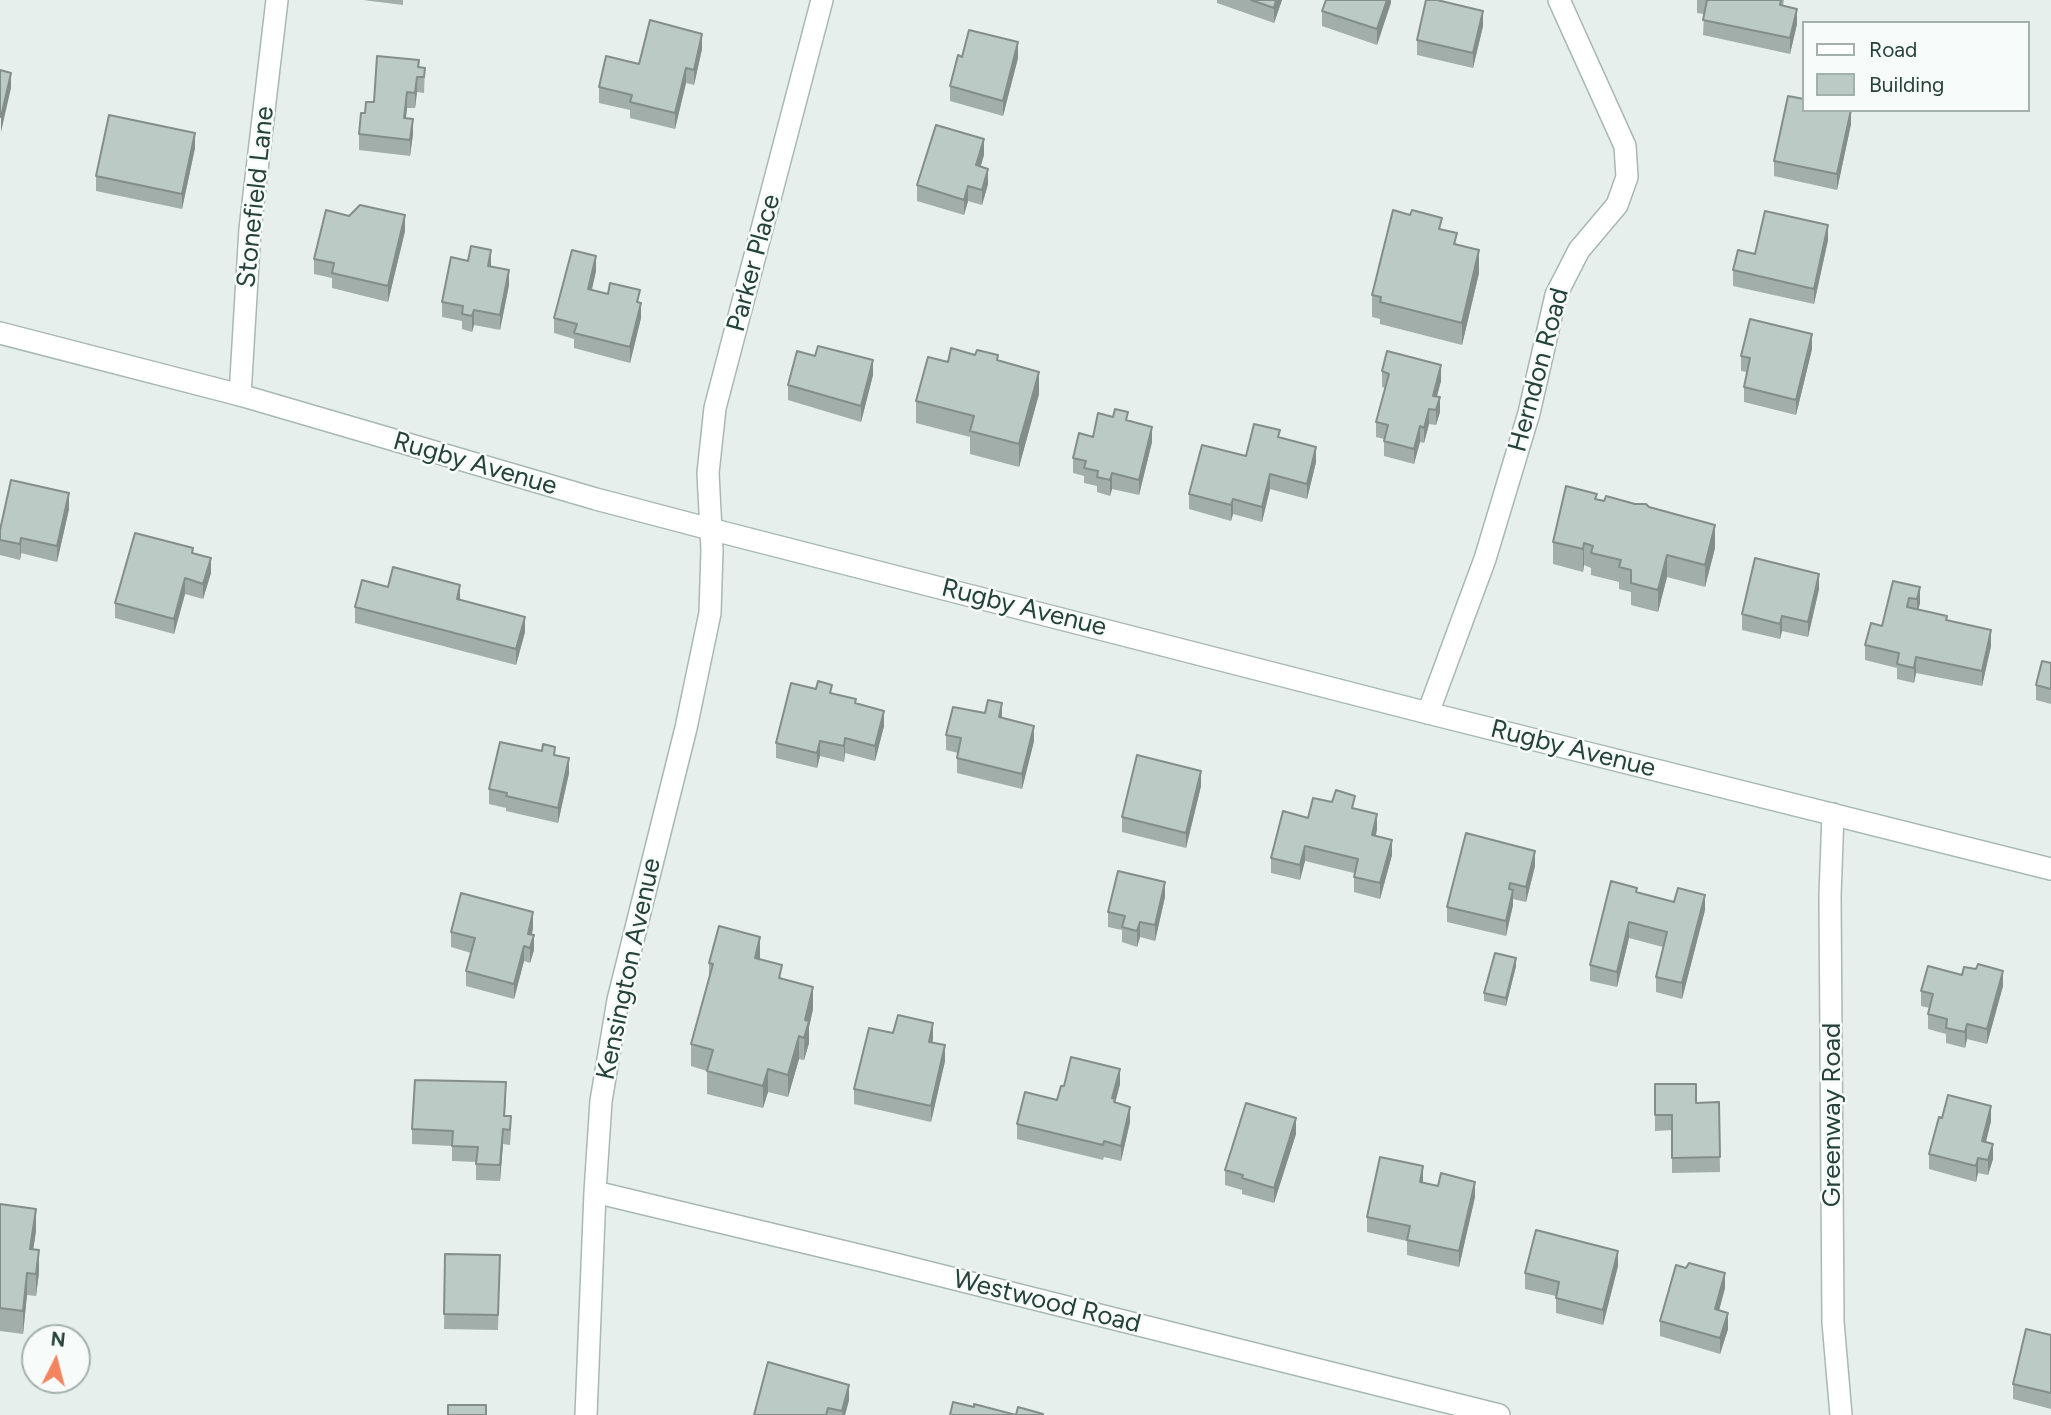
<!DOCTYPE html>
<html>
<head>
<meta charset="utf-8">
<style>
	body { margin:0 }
	#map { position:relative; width:2051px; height:1415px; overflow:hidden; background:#e6efeb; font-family:Figtree,sans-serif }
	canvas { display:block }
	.legend { position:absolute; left:1802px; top:21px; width:228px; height:91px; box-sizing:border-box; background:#f7fbf9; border:2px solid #a3b1ad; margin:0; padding:9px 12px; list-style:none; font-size:21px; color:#24423a }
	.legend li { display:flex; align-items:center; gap:14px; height:35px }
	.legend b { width:35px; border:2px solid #a3b1ad }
	.north { position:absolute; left:21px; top:1324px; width:70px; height:70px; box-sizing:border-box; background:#f7fbf9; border:2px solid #a3b1ad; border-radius:50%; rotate:6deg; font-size:19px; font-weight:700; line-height:28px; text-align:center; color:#24423a }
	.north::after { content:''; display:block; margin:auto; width:24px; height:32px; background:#f4845f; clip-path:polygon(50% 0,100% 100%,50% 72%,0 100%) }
</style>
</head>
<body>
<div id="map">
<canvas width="2051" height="1415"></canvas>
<ul class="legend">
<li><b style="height:9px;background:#fff"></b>Road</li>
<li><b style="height:19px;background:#bbcac4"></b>Building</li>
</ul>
<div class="north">N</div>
</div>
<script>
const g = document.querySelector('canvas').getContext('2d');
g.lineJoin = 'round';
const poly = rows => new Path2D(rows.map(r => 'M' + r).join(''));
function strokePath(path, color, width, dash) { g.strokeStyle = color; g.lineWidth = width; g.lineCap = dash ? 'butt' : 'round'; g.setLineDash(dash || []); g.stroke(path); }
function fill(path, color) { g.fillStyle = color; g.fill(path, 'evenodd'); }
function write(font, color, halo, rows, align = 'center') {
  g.font = font + ' Figtree,sans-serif'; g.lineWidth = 5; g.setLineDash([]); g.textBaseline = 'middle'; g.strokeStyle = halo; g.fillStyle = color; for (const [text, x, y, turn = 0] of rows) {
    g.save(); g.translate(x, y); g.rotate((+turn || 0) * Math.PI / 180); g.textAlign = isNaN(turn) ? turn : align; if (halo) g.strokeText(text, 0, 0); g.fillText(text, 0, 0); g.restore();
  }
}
const minor = poly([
	[240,395,250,229,277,0],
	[1428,713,1485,559,1529,413,1556,295,1579,250,1617,205,1627,177,1625,146,1559,0],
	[1833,814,1830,896,1833,1322,1841,1415],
	[595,1192,883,1261,1499,1415],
	[586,1415,595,1192,601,1101,618,1000,686,728,710,613,712,550,708,473,715,408,822,0]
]);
const tertiary = poly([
	[0,333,240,395,596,499,710,529,1428,713,2051,869]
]);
const wall = poly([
	[363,0,403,0,403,5],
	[1217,0,1282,0,1274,23,1217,3],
	[1391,0,1377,45,1322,26,1322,11],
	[1697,0,1784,0,1783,6,1797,24,1790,54,1703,35,1704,14,1697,13],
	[1483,26,1473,68,1417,55,1417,40],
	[702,49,694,85,686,83,675,129,630,118,630,110,599,103,599,87,639,64],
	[962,57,1018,58,1003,116,950,101,950,86],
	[419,67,425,68,424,93,417,92,415,108,407,108,406,118,413,134,410,156,359,150,359,134,365,113,374,102],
	[1851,124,1837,190,1774,176,1774,161],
	[195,148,182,209,96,191,96,176],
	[984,155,981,166,988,184,982,205,968,201,964,215,917,201,917,185],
	[1442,229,1457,244,1479,273,1462,345,1380,324,1380,319,1372,317,1372,295],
	[405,231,388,302,332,288,332,278,314,274,314,259],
	[1828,240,1814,304,1733,286,1733,270,1755,254],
	[491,266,509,285,500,330,474,325,472,332,462,329,462,321,442,317,442,302],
	[596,271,592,290,640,302,641,318,630,363,574,348,574,339,554,333,554,318],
	[1812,349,1796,415,1744,402,1744,387,1747,372,1741,371,1741,356],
	[815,356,873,375,861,422,788,400,788,385],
	[998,360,1039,394,1019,467,970,454,970,437,916,423,916,401,948,362],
	[1382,371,1441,381,1437,396,1440,412,1436,425,1429,424,1424,443,1420,442,1414,464,1384,456,1384,439,1376,437,1376,422,1385,388,1382,387],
	[1128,421,1152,442,1139,495,1112,489,1110,496,1097,492,1097,486,1084,483,1084,476,1073,473,1073,458,1093,437],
	[1280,438,1316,462,1307,499,1270,489,1262,522,1233,514,1231,521,1189,509,1189,494,1246,456],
	[1597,499,1649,507,1715,548,1705,587,1667,577,1658,612,1631,605,1631,592,1619,589,1619,582,1591,575,1591,568,1584,565,1583,572,1553,564,1553,542],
	[69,509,57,562,21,553,20,560,0,555,0,530],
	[193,553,211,573,203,599,185,594,174,634,115,618,115,603],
	[1893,581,1920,587,1920,603,1918,609,1947,620,1991,646,1982,686,1916,673,1914,683,1897,679,1897,668,1865,660,1865,645,1882,626],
	[388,587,460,600,525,632,516,665,355,623,355,607],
	[1819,589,1808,637,1782,631,1780,639,1742,630,1742,614],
	[2051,663,2051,704,2036,700,2036,685],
	[832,693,856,703,884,726,875,761,845,753,844,762,820,756,817,768,776,758,776,743],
	[1002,718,1034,741,1022,789,957,773,957,758,958,753,946,750,946,735],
	[555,755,569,773,558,823,506,811,506,808,489,804,489,789],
	[1201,786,1186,848,1122,832,1122,817],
	[1355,808,1377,829,1376,836,1392,855,1380,899,1354,892,1354,873,1305,861,1300,880,1271,873,1271,858,1308,818],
	[1535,866,1526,902,1513,899,1513,905,1506,936,1447,922,1447,907],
	[1637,892,1705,910,1682,999,1656,992,1656,977,1663,947,1629,938,1617,987,1590,981,1590,965],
	[1165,897,1155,941,1140,937,1137,947,1122,942,1122,930,1108,927,1108,912],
	[533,928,532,935,534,950,530,963,524,961,514,999,466,986,466,971,471,953,451,947,451,932],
	[760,959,782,978,813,1009,809,1027,809,1043,804,1060,799,1059,788,1097,768,1092,763,1108,707,1094,707,1071,691,1066,691,1044,709,978,709,963],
	[1516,966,1506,1006,1484,1001,1484,993],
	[2003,986,1987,1044,1967,1039,1965,1048,1946,1043,1946,1034,1928,1029,1928,1014,1930,1008,1921,1006,1921,991],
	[893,1033,933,1039,932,1042,945,1061,931,1122,854,1104,854,1089],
	[1120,1084,1115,1103,1130,1122,1121,1161,1104,1157,1103,1160,1017,1139,1017,1124,1057,1100],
	[1655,1084,1696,1103,1719,1102,1720,1172,1672,1173,1672,1130,1655,1131],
	[506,1097,505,1116,511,1132,510,1145,503,1144,500,1181,476,1180,476,1162,452,1161,452,1146,412,1144,412,1129],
	[1991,1121,1986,1142,1993,1159,1988,1175,1978,1173,1976,1182,1929,1169,1929,1154],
	[1296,1134,1274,1203,1242,1194,1242,1190,1225,1185,1225,1170],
	[1423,1182,1475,1197,1459,1267,1407,1255,1407,1241,1367,1232,1367,1217],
	[0,1204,36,1231,33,1249,39,1272,36,1296,27,1295,23,1334,0,1331],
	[445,1254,500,1255,498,1330,444,1329],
	[1618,1266,1603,1325,1556,1313,1556,1296,1525,1289,1525,1273],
	[1725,1288,1719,1311,1728,1329,1720,1354,1660,1336,1660,1321],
	[2051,1335,2051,1409,2013,1399,2013,1384],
	[849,1400,845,1415,754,1415]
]);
const shadedWall = poly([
	[1276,0,1282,0,1274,23,1274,8],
	[1387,0,1391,0,1391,3,1377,45,1377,29],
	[1797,9,1797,24,1790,54,1790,38],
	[1483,11,1483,26,1473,68,1473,53],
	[702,34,702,49,694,85,694,70],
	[1018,42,1018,58,1003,116,1003,101],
	[686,68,686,83,675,129,675,113],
	[11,73,11,88,1,132,1,117],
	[417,77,417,92,415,108,415,93],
	[407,92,407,108,404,133,404,118],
	[1851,110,1851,124,1837,190,1837,174],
	[413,119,413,134,410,156,410,140],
	[195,133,195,148,182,209,182,194],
	[984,139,984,155,976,180,976,165],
	[988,169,988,184,982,205,982,190],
	[968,186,968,201,964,215,964,200],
	[405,215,405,231,388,302,388,286],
	[1828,225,1828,240,1814,304,1814,289],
	[491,250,491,265,488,281,488,266],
	[1479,250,1479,273,1462,345,1462,323],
	[596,256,596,271,588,305,588,289],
	[509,270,509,285,500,330,500,315],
	[641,303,641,318,630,363,630,347],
	[474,310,474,325,472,332,472,316],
	[1812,334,1812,349,1796,415,1796,400],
	[873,360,873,375,861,422,861,406],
	[1441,365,1441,381,1433,411,1433,396],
	[1039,372,1039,394,1019,467,1019,444],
	[1440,397,1440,412,1436,425,1436,410],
	[1429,409,1429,424,1424,443,1424,428],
	[1420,426,1420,442,1414,464,1414,449],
	[1152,427,1152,442,1139,495,1139,480],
	[1316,447,1316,462,1307,499,1307,484],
	[1112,473,1112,489,1110,496,1110,480],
	[1270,474,1270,489,1262,522,1262,507],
	[69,493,69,509,57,562,57,546],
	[1233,499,1233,514,1231,521,1231,505],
	[1715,525,1715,548,1705,587,1705,565],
	[21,538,21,553,20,560,20,544],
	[1584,543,1584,565,1583,572,1583,549],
	[1667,555,1667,577,1658,612,1658,590],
	[211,558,211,573,203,599,203,584],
	[1819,574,1819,589,1808,637,1808,622],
	[185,578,185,594,174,634,174,619],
	[460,585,460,601,457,599],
	[1920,587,1920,603,1917,615,1917,599],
	[1782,616,1782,631,1780,639,1780,624],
	[525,617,525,632,516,665,516,649],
	[1991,630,1991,646,1982,686,1982,671],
	[1916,657,1916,673,1914,683,1914,668],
	[1002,703,1002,718,999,717],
	[884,711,884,726,875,761,875,746],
	[1034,726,1034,741,1022,789,1022,774],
	[845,738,845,753,844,762,844,746],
	[820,741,820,756,817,768,817,753],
	[569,758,569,773,558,823,558,808],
	[1201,771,1201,786,1186,848,1186,833],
	[1377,814,1377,829,1372,851,1372,835],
	[1392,840,1392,855,1380,899,1380,883],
	[1305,846,1305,861,1300,880,1300,865],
	[1535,851,1535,866,1526,902,1526,887],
	[1165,882,1165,897,1155,941,1155,925],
	[1513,890,1513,905,1506,936,1506,921],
	[1705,895,1705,910,1682,999,1682,983],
	[533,912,533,928,528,949,528,934],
	[1140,922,1140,937,1137,947,1137,931],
	[1629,922,1629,938,1617,987,1617,972],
	[534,935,534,950,530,963,530,948],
	[760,937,760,959,755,958],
	[524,946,524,961,514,999,514,984],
	[1516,958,1516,966,1506,1006,1506,998],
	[2003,971,2003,986,1987,1044,1987,1029],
	[813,987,813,1009,809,1027,809,1043,804,1060,805,1020],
	[933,1023,933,1039,929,1057,929,1042],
	[1967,1024,1967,1039,1965,1048,1965,1032],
	[799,1036,799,1059,788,1097,788,1075],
	[945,1045,945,1061,931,1122,931,1106],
	[768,1069,768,1092,763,1108,763,1086],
	[1120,1069,1120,1084,1115,1103,1112,1098],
	[1991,1106,1991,1121,1982,1157,1982,1141],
	[1130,1107,1130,1122,1121,1161,1121,1146],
	[1296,1118,1296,1134,1274,1203,1274,1188],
	[503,1129,503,1144,500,1181,500,1165],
	[1993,1144,1993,1159,1988,1175,1988,1160],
	[1978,1158,1978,1173,1976,1182,1976,1166],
	[1423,1166,1423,1182,1420,1197,1420,1182],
	[1475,1182,1475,1197,1459,1267,1459,1251],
	[36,1209,36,1231,30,1271,30,1249],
	[39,1250,39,1272,36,1296,36,1274],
	[1618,1251,1618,1266,1603,1325,1603,1310],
	[27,1273,27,1295,23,1334,23,1311],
	[1725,1273,1725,1288,1715,1325,1715,1309],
	[1728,1313,1728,1329,1720,1354,1720,1338],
	[849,1385,849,1400,845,1415,842,1415]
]);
const building = poly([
	[1251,0,1276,0,1274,8,1251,0],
	[1326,0,1387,0,1377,29,1322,11,1326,0],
	[1426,0,1437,0,1483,11,1473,53,1417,40,1426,0],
	[1707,0,1781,0,1780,5,1797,9,1790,38,1703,20,1707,0],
	[650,20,702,34,694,70,686,68,675,113,630,102,632,95,599,87,606,56,639,64,650,20],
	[969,30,1018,42,1003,101,950,86,958,55,962,57,969,30],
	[377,56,419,60,418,67,425,68,424,77,417,77,415,93,407,92,404,118,413,119,410,140,359,134,361,113,365,113,366,102,374,102,377,56],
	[0,70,11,73,1,117,0,116,0,70],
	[1788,96,1804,99,1804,110,1851,110,1837,174,1774,161,1788,96],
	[109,115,195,133,182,194,96,176,109,115],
	[936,125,984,139,976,165,988,169,982,190,968,186,964,200,917,185,936,125],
	[360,205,405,215,388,286,332,273,334,263,314,259,326,210,349,216,360,205],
	[1393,210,1410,215,1412,210,1442,218,1439,229,1457,233,1454,244,1479,250,1462,323,1380,302,1381,297,1372,295,1393,210],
	[1765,211,1828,225,1814,289,1733,270,1738,250,1755,254,1765,211],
	[471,246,491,250,488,266,509,270,500,315,474,310,472,316,462,314,463,306,442,302,451,257,468,261,471,246],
	[572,250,596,256,588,289,608,294,610,283,640,290,637,302,641,303,630,347,574,333,577,324,554,318,572,250],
	[1750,319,1812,334,1796,400,1744,387,1750,358,1741,356,1750,319],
	[818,346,873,360,861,406,788,385,797,351,815,356,818,346],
	[951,348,975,355,977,350,998,355,997,360,1039,372,1019,444,970,431,974,416,916,401,928,357,948,362,951,348],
	[1387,351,1441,365,1433,396,1440,397,1436,410,1429,409,1424,428,1420,426,1414,449,1384,441,1388,425,1376,422,1389,374,1382,371,1387,351],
	[1115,409,1128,412,1126,420,1152,427,1139,480,1112,473,1110,480,1097,477,1098,471,1084,468,1086,461,1073,458,1079,433,1093,437,1098,413,1113,417,1115,409],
	[1254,424,1280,430,1278,437,1316,447,1307,484,1270,474,1262,507,1233,499,1231,505,1189,494,1202,445,1246,456,1254,424],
	[11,480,69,493,57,546,21,538,20,544,0,540,0,530,11,480],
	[1566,486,1597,494,1595,499,1604,501,1606,496,1635,504,1646,504,1649,507,1715,525,1705,565,1667,555,1658,590,1631,583,1631,570,1619,567,1621,560,1591,553,1593,546,1584,543,1583,549,1553,542,1566,486],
	[135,533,193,548,192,553,211,558,203,584,185,578,174,619,115,603,135,533],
	[1755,558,1819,574,1808,622,1782,616,1780,624,1742,614,1755,558],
	[393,567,460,585,457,599,525,617,516,649,355,607,362,580,388,587,393,567],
	[1893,581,1920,587,1917,599,1909,598,1907,607,1947,616,1946,620,1991,630,1982,671,1916,657,1914,668,1897,664,1899,653,1865,645,1871,623,1882,626,1893,581],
	[2042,661,2051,663,2051,689,2036,685,2042,661],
	[818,681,832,685,830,693,856,699,855,703,884,711,875,746,845,738,844,746,820,741,817,753,776,743,791,683,816,689,818,681],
	[988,700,1002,703,999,717,1034,726,1022,774,957,758,961,738,946,735,953,707,985,713,988,700],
	[500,742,542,751,543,744,555,747,554,755,569,758,558,808,506,796,507,793,489,789,500,742],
	[1137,755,1201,771,1186,833,1122,817,1137,755],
	[1336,790,1355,796,1352,808,1377,814,1372,835,1392,840,1380,883,1354,877,1358,859,1305,846,1300,865,1271,858,1283,811,1308,818,1313,798,1332,802,1336,790],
	[1466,833,1535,851,1526,887,1510,883,1509,889,1513,890,1506,921,1447,907,1466,833],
	[1118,871,1165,882,1155,925,1140,922,1137,931,1122,927,1125,916,1108,912,1118,871],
	[1611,881,1637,888,1636,892,1674,902,1678,888,1705,895,1682,983,1656,977,1667,932,1629,922,1617,972,1590,965,1611,881],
	[461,893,533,912,528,934,534,935,530,948,524,946,514,984,466,971,475,938,451,932,461,893],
	[719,926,760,937,755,958,782,965,779,978,813,987,805,1020,809,1021,804,1038,799,1036,788,1075,768,1069,763,1086,707,1071,713,1050,691,1044,713,964,709,963,719,926],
	[1495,953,1516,958,1506,998,1484,993,1495,953],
	[1978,964,2003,971,1987,1029,1967,1024,1965,1032,1946,1028,1947,1019,1928,1014,1933,994,1921,991,1928,966,1962,975,1964,967,1976,969,1978,964],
	[898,1015,933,1023,929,1042,945,1045,931,1106,854,1089,869,1028,893,1033,898,1015],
	[1071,1057,1120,1069,1112,1098,1115,1099,1114,1102,1130,1107,1121,1146,1104,1141,1103,1145,1017,1124,1025,1092,1057,1100,1061,1086,1064,1086,1071,1057],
	[415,1080,506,1082,504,1116,511,1116,510,1130,503,1129,500,1165,476,1164,478,1147,452,1146,453,1131,412,1129,415,1080],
	[1655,1084,1696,1084,1696,1103,1719,1102,1720,1157,1672,1158,1672,1115,1655,1115,1655,1084],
	[1948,1095,1991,1106,1982,1141,1993,1144,1988,1160,1978,1158,1976,1166,1929,1154,1939,1117,1942,1118,1948,1095],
	[1246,1103,1296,1118,1274,1188,1242,1178,1243,1175,1225,1170,1246,1103],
	[1380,1157,1423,1166,1420,1182,1438,1186,1441,1173,1475,1182,1459,1251,1407,1240,1410,1226,1367,1217,1380,1157],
	[0,1204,36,1209,30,1249,39,1250,36,1274,27,1273,23,1311,0,1308,0,1204],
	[1536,1230,1618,1251,1603,1310,1556,1298,1559,1282,1525,1273,1536,1230],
	[445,1254,500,1255,498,1315,444,1314,445,1254],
	[1689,1263,1725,1273,1715,1309,1728,1313,1720,1338,1660,1321,1676,1265,1686,1268,1689,1263],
	[2026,1329,2051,1335,2051,1393,2013,1384,2026,1329],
	[768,1362,849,1385,842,1411,828,1408,826,1415,754,1415,768,1362],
	[953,1402,974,1407,974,1404,1016,1415,1018,1407,1043,1414,1043,1415,950,1415,953,1402],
	[448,1405,486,1405,486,1415,448,1415,448,1405]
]);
const streetNames = [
	["Stonefield Lane",256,197,-84],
	["Parker Place",754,263,-75],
	["Herndon Road",1539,370,-75],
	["Rugby Avenue",475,464,16],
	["Rugby Avenue",1024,608,14],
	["Rugby Avenue",1573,749,14],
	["Kensington Avenue",629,969,-78],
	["Greenway Road",1832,1115,-90],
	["Westwood Road",1047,1302,14]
];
strokePath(minor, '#a8b8b2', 24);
strokePath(tertiary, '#a8b8b2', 24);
strokePath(minor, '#fff', 21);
strokePath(tertiary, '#fff', 21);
fill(wall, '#a1aea9');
fill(shadedWall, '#838d89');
fill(building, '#bbcac4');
strokePath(building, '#838d89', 2);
write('26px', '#24423a', '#f7fbf9', streetNames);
</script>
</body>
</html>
